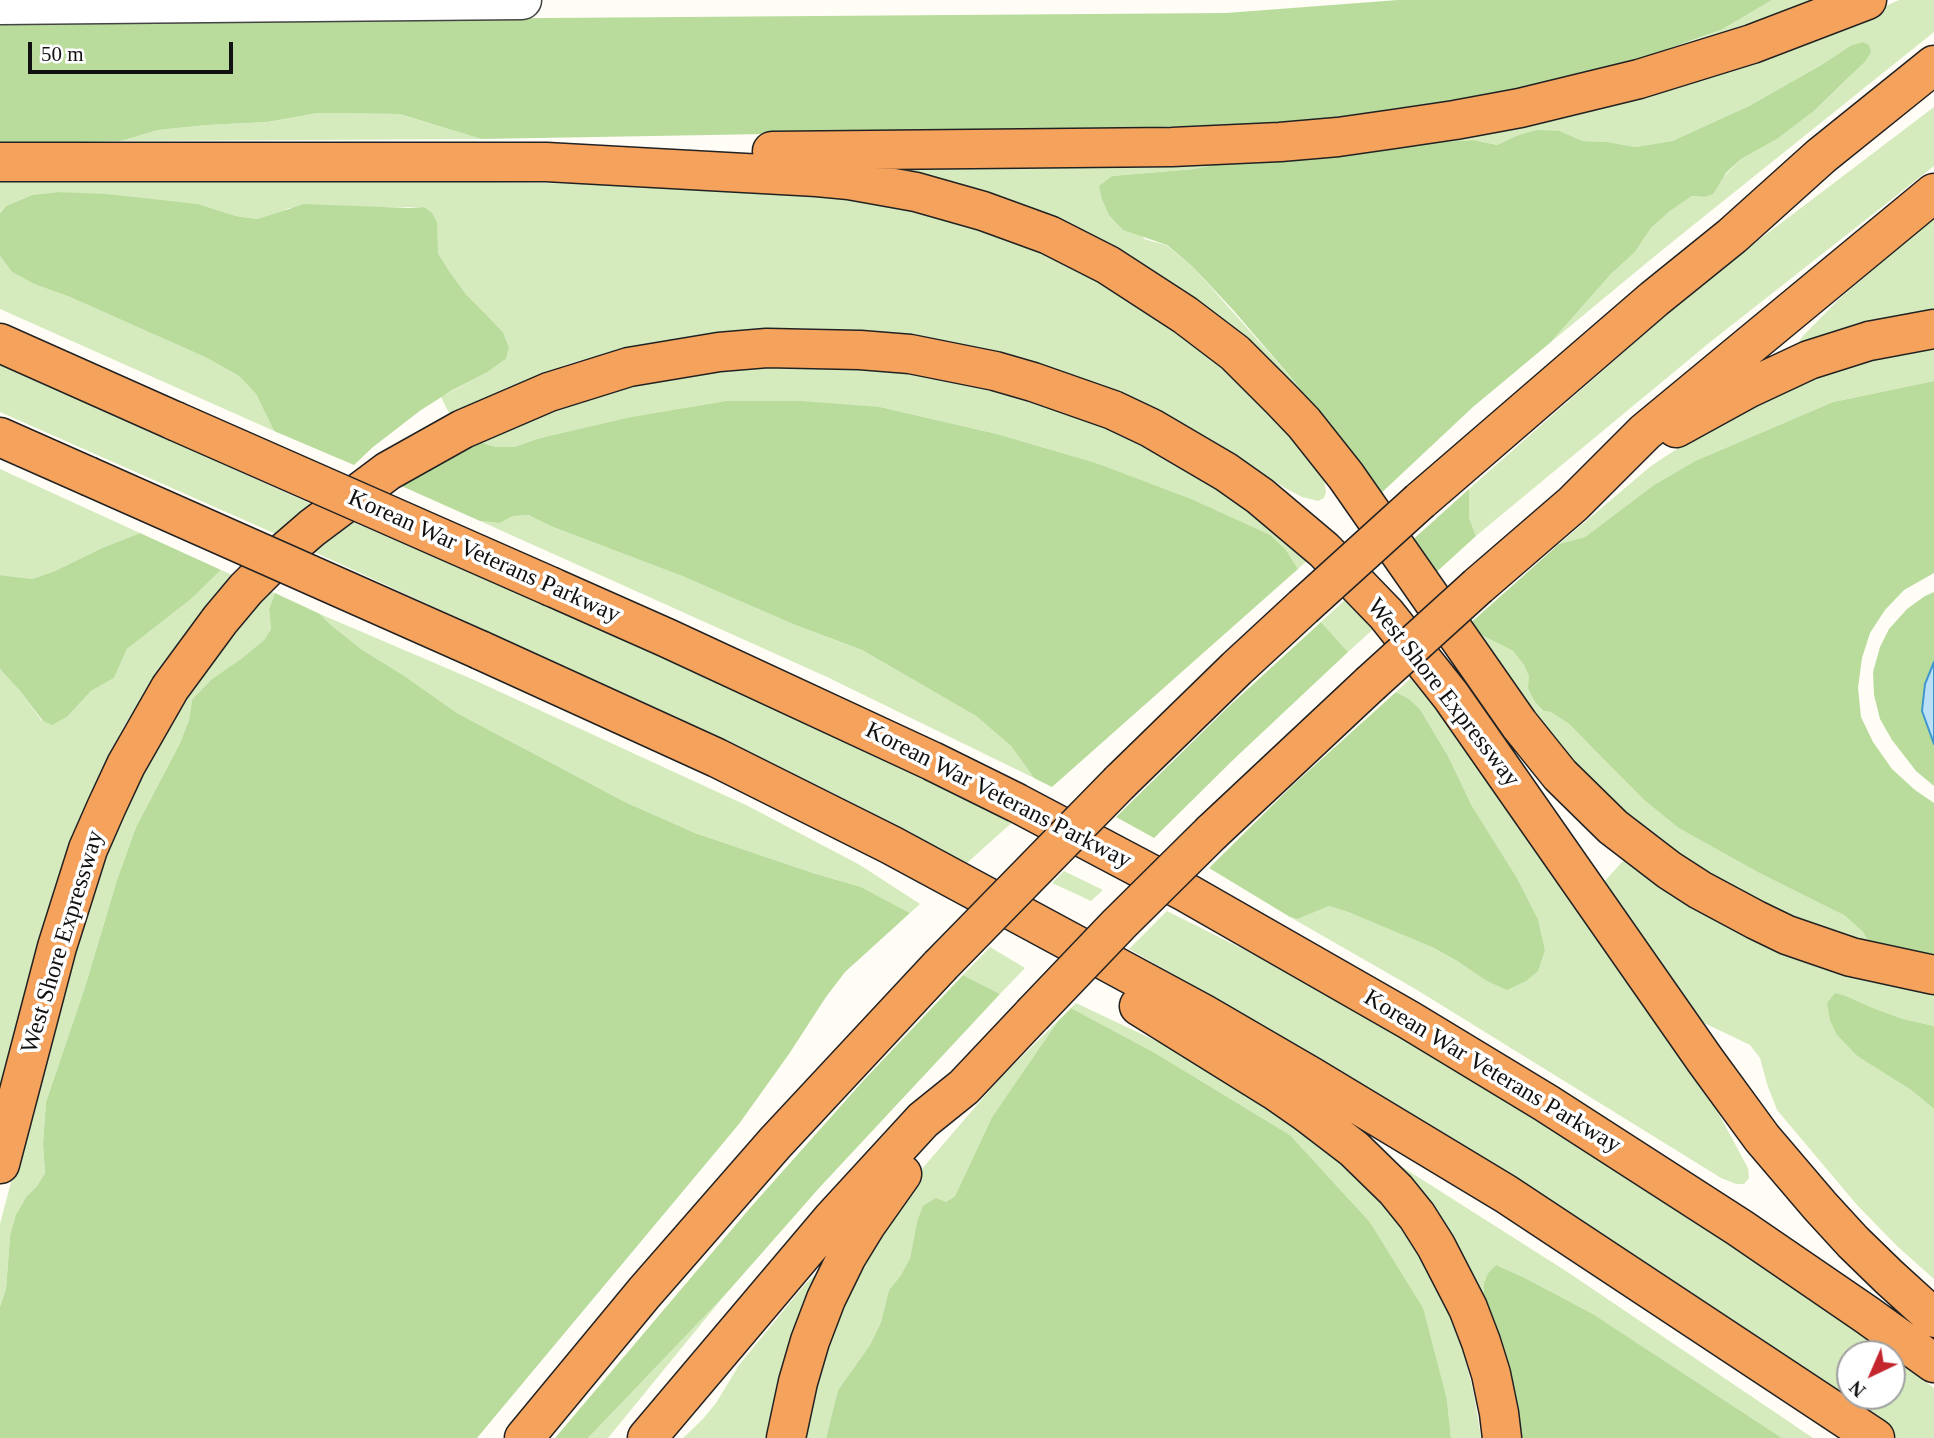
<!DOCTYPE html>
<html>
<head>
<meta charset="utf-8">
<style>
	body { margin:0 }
	#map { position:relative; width:1934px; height:1438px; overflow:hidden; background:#fffdf5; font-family:"Times New Roman",serif }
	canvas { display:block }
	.north { position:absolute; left:1836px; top:1340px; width:70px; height:70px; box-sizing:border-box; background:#fff; border:2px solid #a0a0a0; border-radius:50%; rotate:224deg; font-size:19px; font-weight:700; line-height:28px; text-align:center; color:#111 }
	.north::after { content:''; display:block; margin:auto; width:24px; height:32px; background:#c4262e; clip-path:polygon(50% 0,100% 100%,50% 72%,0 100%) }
	.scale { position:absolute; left:28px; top:42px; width:205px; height:32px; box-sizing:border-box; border:4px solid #111; border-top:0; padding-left:9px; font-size:21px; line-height:24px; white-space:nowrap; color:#111; -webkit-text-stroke:5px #fff; paint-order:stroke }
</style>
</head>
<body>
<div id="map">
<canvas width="1934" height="1438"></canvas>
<div class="north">N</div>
<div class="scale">50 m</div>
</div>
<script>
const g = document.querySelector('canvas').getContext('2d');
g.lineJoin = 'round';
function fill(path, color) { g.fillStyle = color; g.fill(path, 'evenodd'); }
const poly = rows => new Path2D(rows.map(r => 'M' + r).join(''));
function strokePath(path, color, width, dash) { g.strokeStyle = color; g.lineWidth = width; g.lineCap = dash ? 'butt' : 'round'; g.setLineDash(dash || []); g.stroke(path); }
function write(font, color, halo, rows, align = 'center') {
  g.font = font + ' "Times New Roman",serif'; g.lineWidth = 7; g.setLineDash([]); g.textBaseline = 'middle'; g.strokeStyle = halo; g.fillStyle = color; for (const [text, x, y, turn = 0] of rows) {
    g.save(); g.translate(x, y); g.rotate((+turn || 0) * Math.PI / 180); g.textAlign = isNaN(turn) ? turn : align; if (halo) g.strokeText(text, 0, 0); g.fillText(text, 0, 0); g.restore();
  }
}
const green = poly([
	[1772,0,1819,0,1719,36,1671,49,1721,30],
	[1899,0,1934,0,1934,32,1661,251,1551,342,1611,274,1635,252,1651,228,1670,211,1692,196,1704,197,1741,159,1777,139,1814,111,1864,63,1850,46,1823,64,1749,106,1672,141,1635,147,1608,142,1581,141,1560,131,1516,136,1497,145,1474,140,1426,143,1866,15],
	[1934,107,1934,166,1709,343,1476,536,1469,518,1469,489,1702,283],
	[317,113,400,114,481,139,121,141,158,130,207,125,268,122],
	[1246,158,1194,169,1112,176,1144,239,1166,245,1193,267,1295,382,1333,434,1242,344,869,164],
	[0,171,814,189,980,223,1115,284,1254,389,1316,464,1324,480,1326,492,1324,498,1318,501,1302,497,1285,488,1214,441,1142,403,1031,361,966,345,914,336,861,330,790,328,735,331,679,338,615,351,571,363,511,386,450,415,441,397,486,373,506,359,509,348,503,332,465,293,449,271,438,253,424,207,289,208,274,215,259,219,236,216,198,204,57,192,32,195,6,206,0,212],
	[1934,217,1934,317,1797,345,1802,337,1838,300],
	[0,256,12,272,34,284,70,297,207,358,239,376,256,394,274,431,0,309],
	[1934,345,1934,381,1833,402,1695,461,1654,485,1585,537,1559,544,1651,466,1689,441,1753,406,1847,364],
	[790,361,935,373,1097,421,1174,458,1312,556,1298,569,1286,550,1093,462,997,434,880,407,626,418,540,438,514,447,496,447,480,442,542,409,639,380],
	[0,364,311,504,278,535,0,412],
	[0,469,140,533,102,548,55,571,32,579,0,575],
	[528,515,553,527,682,576,793,624,862,650,976,716,1011,746,1034,778,827,677,480,521,500,523,513,516],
	[346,519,617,636,1017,818,967,863,839,796,634,699,310,550],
	[221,570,235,576,202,613,159,671,124,726,87,801,65,859,0,1104,0,669,20,691,42,721,68,716,91,691,114,678,127,649,191,599],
	[267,590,275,593,269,609,271,629,264,640,192,700,189,720,180,743,136,827,117,880,85,987,46,1102,43,1144,45,1173,37,1186,27,1196,10,1236,6,1289,0,1307,0,1224,44,1056,100,859,177,705],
	[1349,596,1379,624,1348,652,1321,622],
	[320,614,472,679,748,806,860,865,920,904,910,913,861,887,813,873,695,833,625,802,457,713,403,675,361,649,331,625],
	[1466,627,1513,651,1524,665,1529,677,1535,702,1542,711,1551,712,1569,724,1642,798,1844,915,1863,932,1872,947,1787,916,1698,871,1602,798],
	[1414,675,1707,1092,1748,1168,1749,1178,1744,1184,1736,1184,1721,1178,1417,990,1290,917,1298,919,1329,906,1348,912,1434,948,1459,962,1545,950,1538,919,1517,878,1472,806,1448,756,1420,709,1409,699,1396,692],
	[1630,857,1934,986,1934,1026,1903,1019,1873,1008,1846,996,1837,1035,1857,1056,1911,1090,1934,1109,1934,1279,1898,1247,1857,1205,1777,1110,1767,1084,1760,1058,1750,1045,1700,1021,1602,884,1622,862],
	[1064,871,1103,890,1091,901,1052,883],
	[1167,911,1271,963,1401,1035,1570,1141,1744,1253,1888,1354,1850,1354,1850,1396,1892,1396,1892,1357,1934,1388,1934,1438,1897,1438,1827,1388,1502,1170,1255,1021,1129,949],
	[990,947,1025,968,1000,994,963,975],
	[1076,1003,1169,1047,1295,1127,1362,1179,1396,1221,1424,1264,1450,1312,1465,1357,1474,1395,1481,1438,1451,1438,1447,1400,1369,1221,1290,1135,1155,1053,1071,1008],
	[1058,1021,992,1117,955,1196,917,1222,910,1258,901,1275,889,1290,881,1322,870,1345,838,1390,826,1438,805,1438,822,1360,853,1281,914,1178,1002,1076],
	[1396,1163,1566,1271,1813,1438,1782,1438,1593,1314,1523,1277,1496,1265,1488,1273,1484,1283,1484,1301,1393,1168],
	[816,1274,819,1274,773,1438,683,1438,702,1420,716,1403,739,1365,806,1283],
	[724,1296,608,1438,588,1438]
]);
const forest = poly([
	[1398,0,1772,0,1721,30,1634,61,1516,89,1420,106,1298,122,1022,132,767,134,481,139,400,114,317,113,268,122,207,125,158,130,121,141,0,144,0,22,1226,13],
	[1863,42,1869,45,1871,52,1864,63,1847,79,1814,111,1777,139,1741,159,1726,173,1713,194,1704,197,1692,196,1670,211,1651,228,1635,252,1611,274,1551,342,1473,407,1377,497,1295,382,1234,311,1193,267,1167,245,1123,230,1109,215,1102,199,1099,186,1112,176,1194,169,1246,158,1426,143,1474,140,1497,145,1516,136,1537,130,1560,131,1582,141,1608,142,1635,147,1672,141,1749,106,1823,64,1850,46],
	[57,192,106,194,198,204,236,216,258,219,304,204,409,208,424,207,432,213,437,222,438,253,449,271,465,293,503,332,509,348,506,359,486,373,451,391,421,410,373,447,354,465,274,431,256,394,239,376,207,358,70,297,34,284,12,272,0,256,0,213,6,206,32,195],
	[1934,381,1934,573,1904,590,1885,610,1870,633,1862,658,1858,688,1861,717,1873,742,1892,769,1915,790,1934,803,1934,962,1872,947,1863,932,1844,915,1758,872,1679,828,1642,798,1569,724,1551,712,1543,711,1535,702,1528,688,1529,677,1524,665,1513,651,1466,627,1559,544,1585,537,1654,485,1695,461,1833,402],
	[727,401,800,401,880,407,997,434,1093,462,1191,499,1270,535,1286,550,1298,569,1052,787,1034,778,1011,746,976,716,862,650,793,624,682,576,553,527,528,515,513,516,500,523,480,521,397,484,415,472,480,442,496,447,514,447,540,438,626,418],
	[1469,489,1469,518,1476,536,1430,578,1408,544],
	[140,533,221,570,191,599,127,649,114,678,91,691,68,716,52,725,43,721,20,691,0,669,0,575,32,579,55,571,102,548],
	[1934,592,1934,662,1922,710,1934,744,1934,786,1916,771,1892,740,1880,719,1874,695,1873,672,1880,647,1889,629,1907,609,1925,596],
	[275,593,320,614,331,625,361,649,403,675,457,713,625,802,695,833,813,873,861,887,910,913,845,972,826,997,789,1054,739,1124,477,1438,0,1438,0,1307,6,1289,10,1236,16,1215,27,1196,37,1186,45,1173,43,1144,46,1102,85,987,117,880,136,827,180,743,189,720,192,700,211,680,241,659,264,640,271,629,269,609],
	[1321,622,1348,652,1233,760,1154,838,1116,817,1226,709],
	[1396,692,1409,699,1420,709,1448,756,1472,806,1517,878,1538,919,1545,950,1538,971,1526,981,1507,990,1487,981,1459,962,1434,948,1348,912,1329,906,1298,919,1290,917,1209,868,1293,785],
	[963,975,1000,994,820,1187,724,1296,588,1438,555,1438,750,1208,863,1081],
	[1835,993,1846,996,1873,1008,1903,1019,1934,1026,1934,1109,1911,1090,1857,1056,1837,1035,1830,1020,1827,1003],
	[1071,1008,1155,1053,1290,1135,1369,1221,1423,1308,1447,1400,1451,1438,826,1438,838,1390,870,1345,881,1322,889,1290,901,1275,910,1258,917,1222,923,1206,936,1198,946,1202,955,1196,992,1117,1058,1021],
	[1496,1265,1523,1277,1593,1314,1782,1438,1517,1438,1484,1301,1484,1283,1488,1273]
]);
const water = poly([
	[1934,662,1934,744,1922,711,1925,684,1934,662]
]);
const minor = poly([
	[0,5,522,0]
]);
const highway = poly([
	[772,151,1172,147,1280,142,1338,137,1394,129,1455,120,1520,108,1639,79,1752,44,1867,0],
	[0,162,546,162,817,177,849,180,916,192,983,211,1049,235,1108,265,1185,315,1235,353,1281,399,1304,423,1346,476,1519,724,1560,775,1613,827,1669,870,1700,890,1756,920,1787,935,1851,957,1934,975],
	[0,343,175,421],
	[1676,428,1747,389,1809,360,1869,341,1934,329],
	[0,437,88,476],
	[1420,501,1654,299,1732,236,1821,156,1934,65],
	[1478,586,1573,504,1645,432,1934,193],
	[552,587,667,638,932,761,1017,803,1187,893,1409,1020,1546,1103,1740,1228,1867,1315,1934,1363],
	[480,650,717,758,891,845,1202,1013,1312,1077,1506,1194,1875,1438],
	[1120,782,1237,668,1303,607],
	[1212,832,1370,684],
	[1139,1006,1274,1090,1307,1113,1354,1149,1396,1190,1417,1216,1436,1246,1468,1308,1481,1342,1491,1374,1499,1413,1502,1438],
	[0,1164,57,947,88,849,106,808,126,765,170,688,220,620,246,589,275,560,312,528,388,471,463,429,549,392,629,367,719,352,767,348,860,350,910,354,995,371,1033,382,1113,410,1151,428,1226,472,1260,496,1324,550,1386,614,1451,696,1705,1060,1762,1138,1820,1206,1853,1242,1889,1277,1934,1318],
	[524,1438,644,1293,775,1143,940,966],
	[647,1438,833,1218,923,1120,964,1087,1032,1015],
	[786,1438,798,1382,810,1341,826,1299,847,1256,866,1225,902,1174]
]);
const highwayBridge = poly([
	[175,421,552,587],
	[88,476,480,650],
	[1303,607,1420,501],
	[1370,684,1478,586],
	[940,966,1120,782],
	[1032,1015,1119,924,1212,832]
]);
const streetNames = [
	["Korean War Veterans Parkway",484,557,24],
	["West Shore Expressway",1443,693,52],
	["Korean War Veterans Parkway",998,796,27],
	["West Shore Expressway",63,942,-73],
	["Korean War Veterans Parkway",1492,1072,31]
];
fill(green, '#d5ebbd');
fill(forest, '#b9dc9c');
fill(water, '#b9e0f7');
strokePath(water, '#3f96cf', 2);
strokePath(minor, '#444', 41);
strokePath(highway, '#222', 41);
strokePath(minor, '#fff', 38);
strokePath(highway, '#f5a25d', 38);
strokePath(highwayBridge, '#222', 41, []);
strokePath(highwayBridge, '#f5a25d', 38);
write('24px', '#111', '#fff', streetNames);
</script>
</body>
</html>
